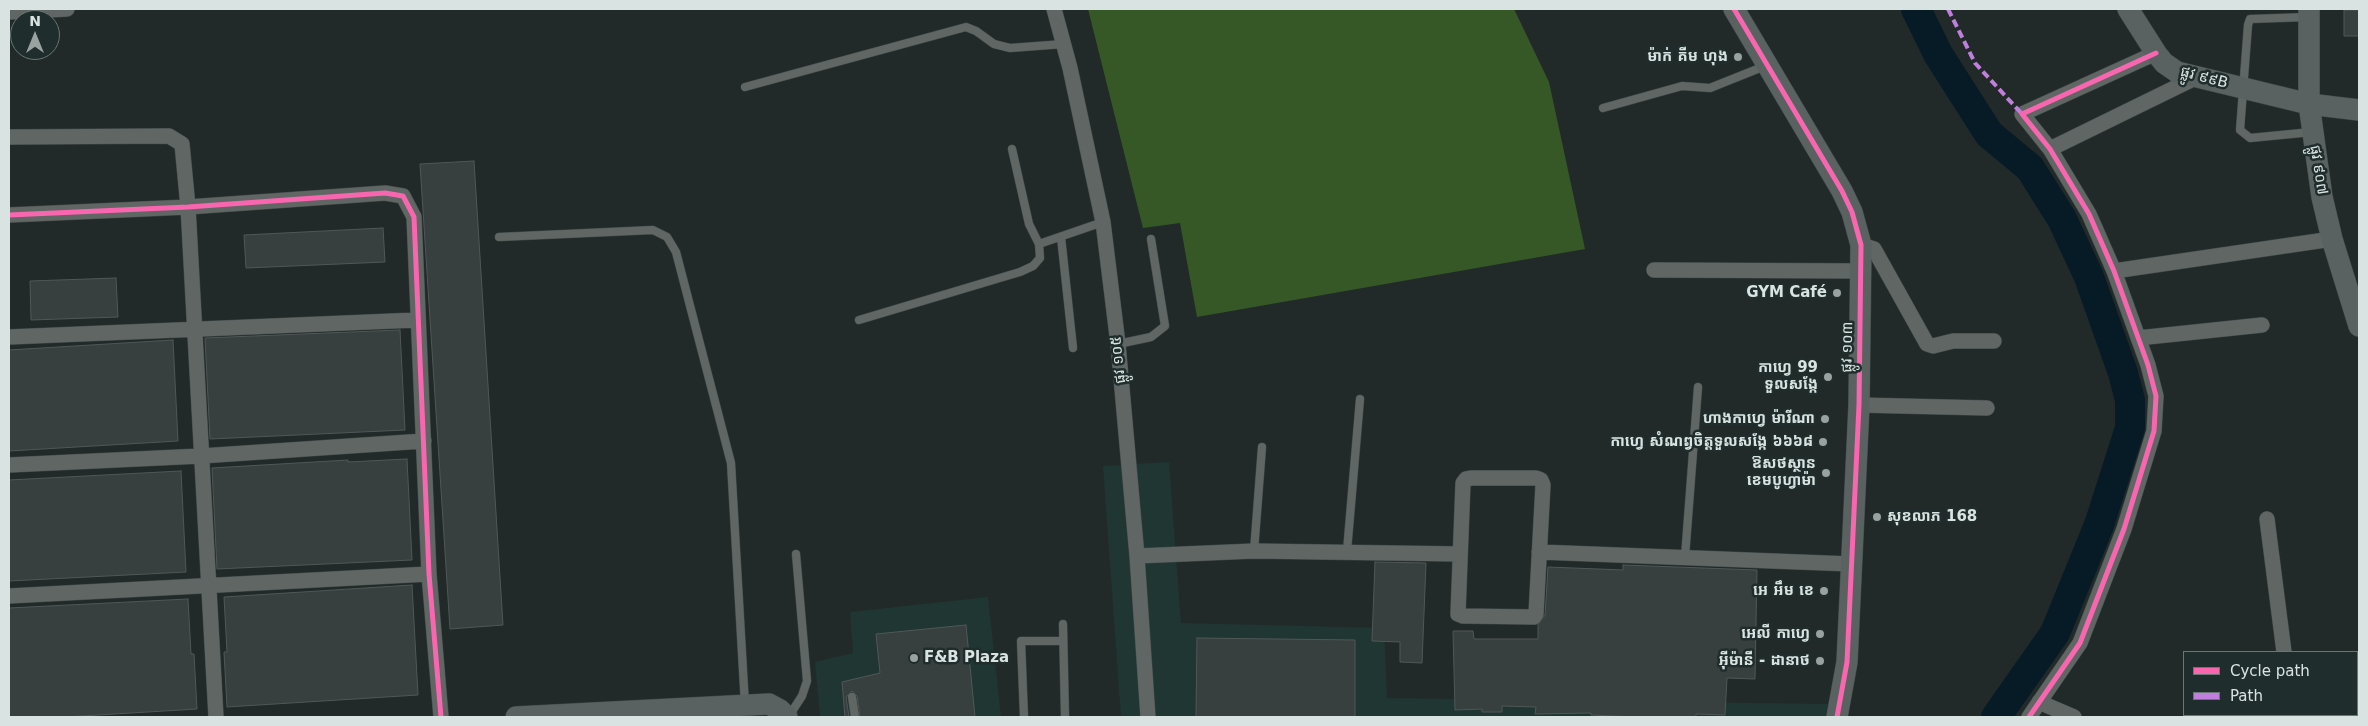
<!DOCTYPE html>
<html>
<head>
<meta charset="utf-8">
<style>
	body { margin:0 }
	#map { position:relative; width:2368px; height:726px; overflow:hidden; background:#222a29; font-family:"DejaVu Sans",sans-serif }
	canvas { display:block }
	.frame { position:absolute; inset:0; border:10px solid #d9e3e2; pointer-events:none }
	.legend { position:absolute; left:2183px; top:651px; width:175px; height:65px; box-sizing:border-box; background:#1f2e2c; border:1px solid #697675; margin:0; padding:6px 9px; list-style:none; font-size:15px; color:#d9e3e2 }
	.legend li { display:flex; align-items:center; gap:10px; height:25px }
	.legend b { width:25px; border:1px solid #697675 }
	.north { position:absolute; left:10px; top:10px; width:50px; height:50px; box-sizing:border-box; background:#1f2e2c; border:1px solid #697675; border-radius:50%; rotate:0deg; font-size:14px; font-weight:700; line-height:20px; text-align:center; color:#d9e3e2 }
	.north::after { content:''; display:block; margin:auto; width:18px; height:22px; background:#99a2a1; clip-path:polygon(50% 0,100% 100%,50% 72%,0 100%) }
</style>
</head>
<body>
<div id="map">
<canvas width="2368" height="726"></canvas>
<div class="frame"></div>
<ul class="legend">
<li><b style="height:6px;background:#f766af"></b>Cycle path</li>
<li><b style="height:6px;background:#c07fdc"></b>Path</li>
</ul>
<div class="north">N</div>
</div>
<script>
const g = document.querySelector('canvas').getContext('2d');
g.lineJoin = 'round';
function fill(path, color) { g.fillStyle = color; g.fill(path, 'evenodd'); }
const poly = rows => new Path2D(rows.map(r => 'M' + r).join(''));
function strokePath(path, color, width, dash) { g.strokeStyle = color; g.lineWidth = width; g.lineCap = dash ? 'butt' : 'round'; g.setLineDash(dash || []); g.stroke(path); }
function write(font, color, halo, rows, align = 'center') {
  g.font = font + ' "DejaVu Sans","Noto Sans Khmer",sans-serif'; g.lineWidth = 5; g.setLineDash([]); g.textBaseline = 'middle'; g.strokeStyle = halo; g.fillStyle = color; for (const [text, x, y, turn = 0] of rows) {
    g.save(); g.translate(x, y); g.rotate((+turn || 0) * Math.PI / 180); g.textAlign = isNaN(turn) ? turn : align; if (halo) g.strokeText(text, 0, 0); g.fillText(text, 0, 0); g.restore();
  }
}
const built = poly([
	[1169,462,1181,623,1384,628,1387,698,1828,704,1826,717,1121,717,1103,466],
	[988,597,1001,717,820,717,815,662,853,653,850,612]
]);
const green = poly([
	[1088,9,1514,9,1549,82,1585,249,1197,317,1180,223,1143,228]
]);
const river = poly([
	[1916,9,1938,54,1989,134,2030,168,2062,219,2089,277,2123,373,2130,400,2130,428,2099,525,2055,633,1996,717]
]);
const building = poly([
	[2344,10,2359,10,2359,36,2344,36,2344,10],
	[474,161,503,625,450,629,420,164,474,161],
	[383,228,385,262,246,268,244,235,383,228],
	[116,278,118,317,31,320,30,281,116,278],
	[400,330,405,430,210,439,205,338,400,330],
	[173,340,178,441,9,451,9,350,173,340],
	[407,459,412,560,217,569,212,468,348,460,348,462,407,459],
	[181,471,186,572,9,581,9,480,181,471],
	[1375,562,1426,563,1422,663,1400,662,1400,642,1372,641,1375,562],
	[1623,565,1757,570,1755,679,1727,678,1725,715,1696,714,1696,717,1637,717,1591,715,1591,713,1535,714,1536,707,1502,706,1502,712,1482,712,1482,709,1455,710,1453,631,1473,631,1474,639,1538,639,1538,625,1545,615,1548,567,1623,570,1623,565],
	[412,585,418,695,227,707,224,652,227,652,224,597,412,585],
	[188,599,191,654,194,654,197,709,65,717,9,717,9,608,188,599],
	[966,625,975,717,860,717,857,696,852,691,846,697,849,717,845,717,842,682,880,673,876,634,966,625],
	[1197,638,1355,640,1355,717,1196,717,1197,638]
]);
const lane = poly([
	[2308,17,2250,19,2248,25,2240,130,2250,138,2312,132],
	[745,87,966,27,976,31,994,44,1010,48,1064,44],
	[1603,108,1682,86,1710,88,1765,66],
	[1012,149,1029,224,1039,244,1103,222],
	[499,237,653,230,667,237,676,252,731,463,745,705],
	[1061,237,1073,348],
	[859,320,1020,272,1033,266,1040,258,1039,244],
	[1118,344,1151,337,1165,326,1151,239],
	[1254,551,1262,447],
	[1347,551,1360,399],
	[1685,557,1698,387],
	[1063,624,1065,717],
	[852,697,855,717],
	[789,716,802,696,807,681,796,554],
	[1024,717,1021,641,1063,641]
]);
const street = poly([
	[1054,9,1070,68,1103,222,1118,344,1137,556,1148,717],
	[9,12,67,9],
	[9,137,169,136,182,144,188,207,216,717],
	[2050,149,2195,78],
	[9,215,188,207,385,193,403,196,414,217,429,574,441,717],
	[1861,245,1874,249,1927,344,1933,346,1953,341,1994,341],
	[1654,270,1861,271],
	[2114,271,2332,239],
	[9,337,417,320],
	[2138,338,2262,325],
	[1859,405,1987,408],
	[9,465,201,456,424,441],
	[1472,478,1536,478,1541,480,1543,485,1536,614,1534,617,1463,616,1458,614,1463,483,1466,479,1472,478],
	[2267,519,2284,652],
	[1539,552,1851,564],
	[1137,556,1254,551,1460,554],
	[9,596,429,574],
	[2039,702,2074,717],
	[2292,715,2292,717],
	[2029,717,2080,643,2124,529,2154,431,2156,396,2148,365,2114,271,2089,214,2050,149,2022,114,2156,53]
]);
const secondary = poly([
	[1734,9,1842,191,1852,212,1861,245,1859,405,1847,662,1837,717],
	[2128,9,2156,53,2164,63,2177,72,2309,104,2359,110],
	[2309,9,2309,104,2322,197,2332,239,2359,326],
	[516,717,769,704,780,710,787,717]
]);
const quiet = poly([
	[1948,9,1975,63,2022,114]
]);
const cycleway = poly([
	[1734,9,1842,191,1852,212,1861,245,1859,405,1847,662,1837,717],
	[9,215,188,207,385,193,403,196,414,217,429,574,441,717],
	[2029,717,2080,643,2124,529,2154,431,2156,396,2148,365,2114,271,2089,214,2050,149,2022,114,2156,53]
]);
const markers = [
	[1738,57,5,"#99a2a1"],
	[1837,293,5,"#99a2a1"],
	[1828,377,5,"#99a2a1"],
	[1825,419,5,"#99a2a1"],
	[1823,442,5,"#99a2a1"],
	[1826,473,5,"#99a2a1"],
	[1877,517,5,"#99a2a1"],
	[1824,591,5,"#99a2a1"],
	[1820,634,5,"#99a2a1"],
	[914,658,5,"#99a2a1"],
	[1820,661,5,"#99a2a1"]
];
const poiNames = [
	["ម៉ាក់ គីម ហុង",1728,57],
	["GYM Café",1827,293],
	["កាហ្វេ 99",1818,368],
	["ទួលសង្កែ",1818,385],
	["ហាងកាហ្វេ ម៉ារីណា",1815,419],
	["កាហ្វេ សំណព្វចិត្តទួលសង្កែ ៦៦៦៨",1813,442],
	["ឱសថស្ថាន",1816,464],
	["ខេមបូហ្វាម៉ា",1816,481],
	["សុខលាភ 168",1887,517,"left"],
	["អេ អឹម ខេ",1814,591],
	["អេលី កាហ្វេ",1810,634],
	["F&B Plaza",924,658,"left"],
	["អ៊ីម៉ានី - ដានាថ",1810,661]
];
const streetNames = [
	["ផ្លូវ ៩៩B",2204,78,15],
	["ផ្លូវ ៩០៧",2318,170,81],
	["ផ្លូវ ១០៣",1848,347,-89],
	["ផ្លូវ ១០៥",1119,360,-96]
];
fill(built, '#1f3633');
fill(green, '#365827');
strokePath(river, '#071b26', 30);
fill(building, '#383f3f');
strokePath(building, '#505757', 1);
strokePath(lane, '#414848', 9);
strokePath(street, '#414848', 16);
strokePath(secondary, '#414848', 22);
strokePath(lane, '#5f6664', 8);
strokePath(street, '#5f6664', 15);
strokePath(secondary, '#596260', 21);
strokePath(quiet, '#c07fdc', 4, [8, 4]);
strokePath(cycleway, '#f766af', 5);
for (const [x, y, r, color] of markers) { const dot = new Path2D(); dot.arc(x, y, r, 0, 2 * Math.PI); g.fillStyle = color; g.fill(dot); strokePath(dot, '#1f2e2c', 2); }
write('bold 15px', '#d9e3e2', '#1f2e2c', poiNames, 'right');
write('15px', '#d9e3e2', '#1f2e2c', streetNames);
</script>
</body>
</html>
